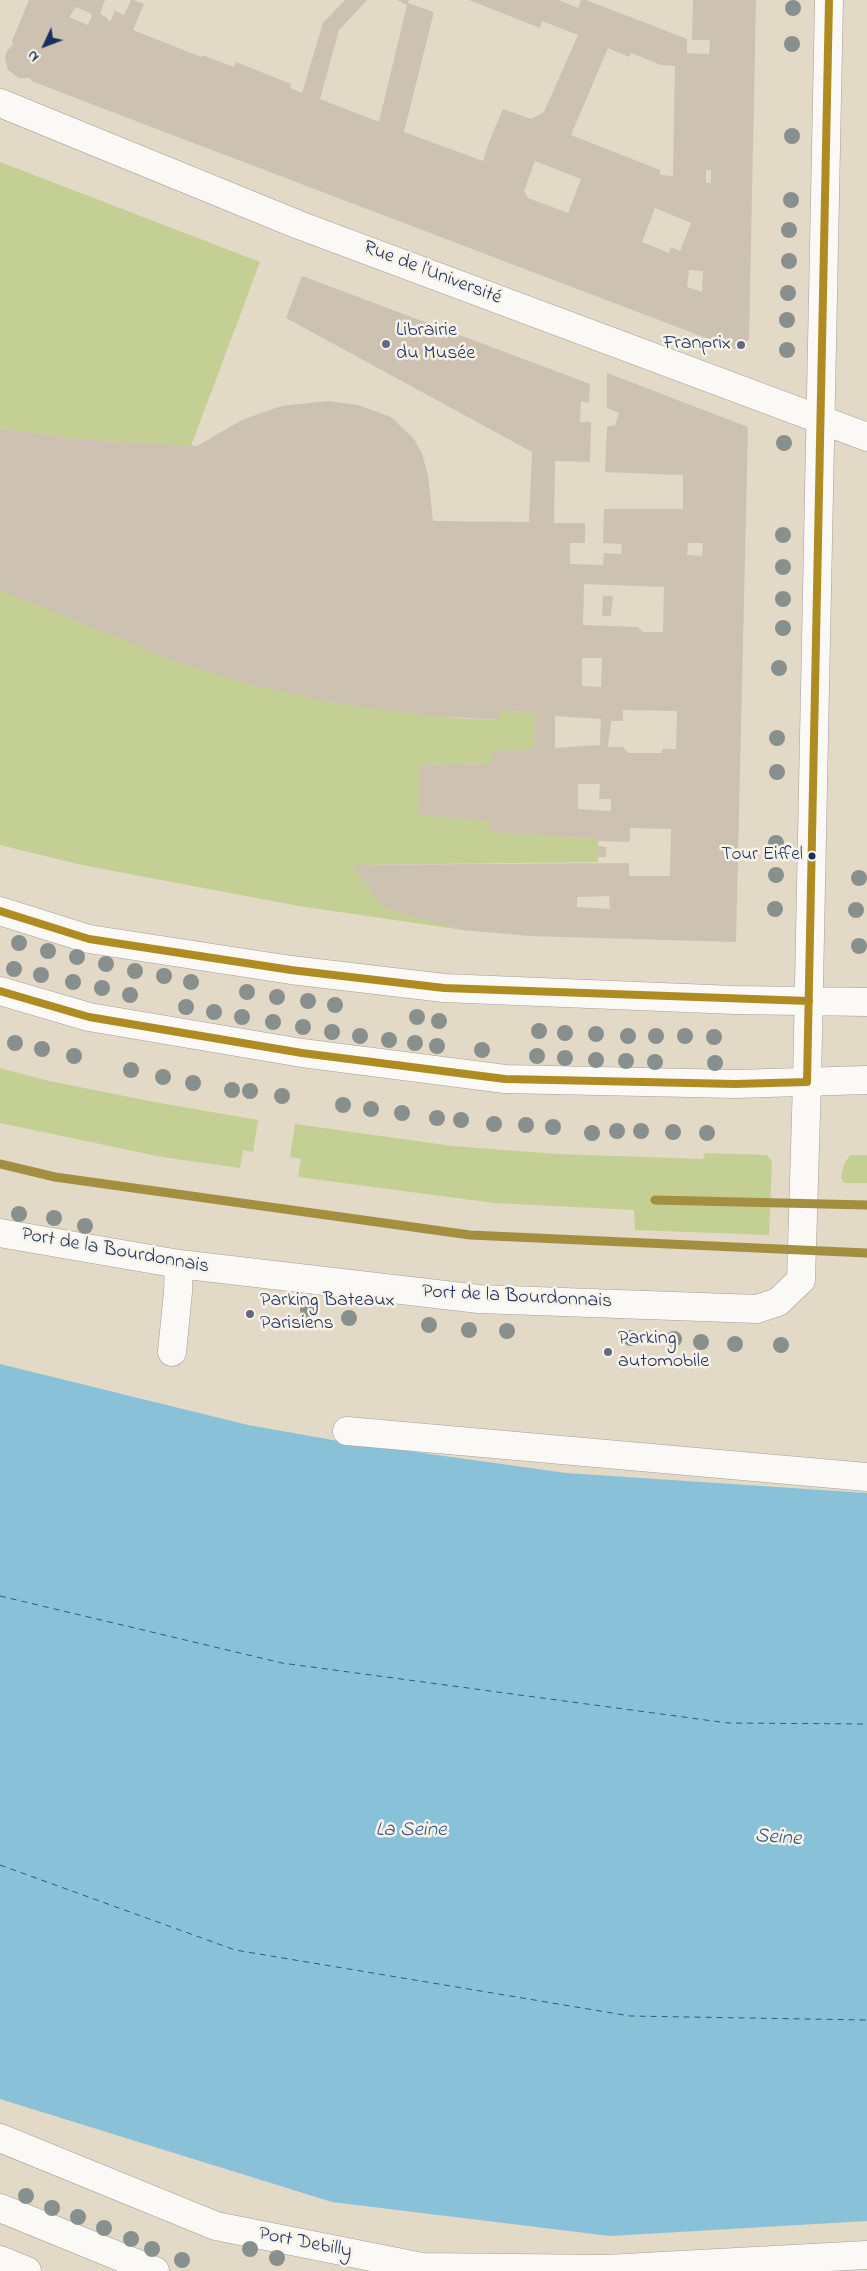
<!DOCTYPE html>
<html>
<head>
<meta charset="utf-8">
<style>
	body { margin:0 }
	#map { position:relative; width:867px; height:2271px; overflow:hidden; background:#e2d9c6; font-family:"Indie Flower",sans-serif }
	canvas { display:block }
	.north { position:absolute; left:20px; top:20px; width:50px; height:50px; -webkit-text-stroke:4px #f7f3e8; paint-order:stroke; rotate:227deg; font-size:14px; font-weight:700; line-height:20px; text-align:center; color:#1b2f5e }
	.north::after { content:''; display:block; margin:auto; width:18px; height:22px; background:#1b2f5e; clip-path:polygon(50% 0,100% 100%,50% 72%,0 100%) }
</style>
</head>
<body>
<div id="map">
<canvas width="867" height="2271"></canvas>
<div class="north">N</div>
</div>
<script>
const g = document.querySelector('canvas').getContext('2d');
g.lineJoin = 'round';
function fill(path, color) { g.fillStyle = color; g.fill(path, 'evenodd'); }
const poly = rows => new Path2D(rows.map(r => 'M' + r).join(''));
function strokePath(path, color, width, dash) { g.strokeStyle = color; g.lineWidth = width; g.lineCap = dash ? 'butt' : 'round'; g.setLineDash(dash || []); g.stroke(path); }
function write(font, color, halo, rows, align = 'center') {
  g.font = font + ' "Indie Flower",sans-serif'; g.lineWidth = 5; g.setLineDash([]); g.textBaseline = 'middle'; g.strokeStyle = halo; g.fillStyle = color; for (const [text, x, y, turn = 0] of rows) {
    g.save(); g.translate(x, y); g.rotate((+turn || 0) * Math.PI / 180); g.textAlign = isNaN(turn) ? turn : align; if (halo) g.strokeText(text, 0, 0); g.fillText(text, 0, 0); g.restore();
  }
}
const green = poly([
	[0,162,260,262,191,446,87,440,0,428],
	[0,590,328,702,457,718,499,720,499,710,535,713,534,749,491,751,491,763,420,765,418,815,489,821,489,832,598,839,598,862,352,865,384,907,463,930,299,906,82,865,0,845],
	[0,1068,49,1081,154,1102,258,1120,253,1152,243,1150,240,1168,162,1157,0,1123],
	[295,1124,452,1146,557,1154,703,1159,705,1153,767,1155,772,1162,769,1235,635,1230,634,1210,494,1203,298,1177,301,1159,290,1157],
	[850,1155,867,1155,867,1183,844,1183,841,1178,844,1164]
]);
const water = poly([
	[0,1364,248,1425,344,1442,566,1473,867,1493,867,2221,610,2236,332,2202,0,2099]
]);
const ferry = poly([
	[0,1596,282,1663,728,1723,867,1724],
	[0,1865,235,1950,630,2016,867,2020]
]);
const building = poly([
	[29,0,105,0,100,14,106,17,110,22,115,11,124,15,131,0,133,0,144,4,133,30,201,57,202,55,234,67,236,62,291,84,290,88,302,93,323,23,345,0,367,0,339,30,320,99,379,122,407,5,397,0,409,0,408,3,434,12,404,132,483,161,489,142,503,109,531,119,544,112,578,35,542,21,540,28,469,0,558,0,578,8,581,0,586,0,687,39,687,53,709,54,710,40,692,40,693,0,756,0,749,340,735,349,78,99,32,81,30,78,19,78,8,70,5,59,7,51,13,44,12,41],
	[76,7,90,13,92,16,88,25,69,17],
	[608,48,629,57,631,53,661,65,675,66,673,176,660,175,660,170,571,135],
	[535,161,581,179,568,213,528,198,524,191],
	[706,170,711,170,711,183,706,183],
	[655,208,691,223,680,251,671,247,669,253,642,242],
	[689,270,703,271,702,292,687,287],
	[302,276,590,384,589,403,581,401,580,422,591,422,590,462,555,461,554,523,585,523,585,543,570,543,570,564,603,565,604,553,621,554,622,544,603,543,604,509,683,509,683,475,605,472,607,427,615,425,619,413,607,408,607,373,748,427,736,942,531,936,463,930,390,910,384,907,374,895,352,865,629,863,629,876,670,876,671,829,630,828,630,842,598,841,598,839,489,832,489,821,418,815,420,765,491,763,491,751,534,749,535,713,499,710,500,720,422,715,328,702,245,683,176,662,0,590,0,428,87,440,197,446,242,420,281,406,328,401,358,405,391,417,414,439,422,454,428,475,433,521,529,522,532,452,286,318],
	[688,543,703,543,702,556,687,555],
	[584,584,664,587,663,632,643,632,638,627,583,625],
	[582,658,602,658,601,687,582,686],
	[623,710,677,711,676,749,662,749,662,753,628,753,623,747,608,747,611,721,623,721],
	[555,716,601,719,600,745,555,748],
	[578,784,600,784,599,799,611,799,611,811,578,809],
	[609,896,610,909,577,907,577,897],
	[603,596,613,596,611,616,602,616],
	[598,846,606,847,606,857,598,857]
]);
const minor = poly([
	[0,103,299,225,867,437],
	[0,1233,179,1264,479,1299,757,1309,778,1302,801,1280,807,1082],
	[172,1352,178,1292,179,1264],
	[347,1431,867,1477],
	[0,2138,216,2226,422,2267,606,2269,867,2255]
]);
const major = poly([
	[0,911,89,939,291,970,444,988,734,1000,867,1002],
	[0,991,89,1017,302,1053,505,1079,735,1084,867,1080],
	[807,1082,829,0],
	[0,2208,155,2271],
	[0,2260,27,2271]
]);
const bus1 = poly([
	[0,911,89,939,291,970,444,988,809,1001],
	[0,991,89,1017,302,1053,505,1079,735,1084,807,1082,829,0]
]);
const rail1 = poly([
	[0,1164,55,1177,470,1235,867,1253],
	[655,1200,867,1205]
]);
const trees = [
	[793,8],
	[792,44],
	[792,136],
	[791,200],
	[789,230],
	[789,261],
	[788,293],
	[787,320],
	[787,350],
	[784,443],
	[783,535],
	[783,567],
	[783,599],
	[783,628],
	[779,668],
	[777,738],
	[777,772],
	[776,843],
	[776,875],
	[859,878],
	[775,909],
	[856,910],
	[19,943],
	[859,946],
	[48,951],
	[77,957],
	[106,964],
	[14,969],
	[135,971],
	[41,975],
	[164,976],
	[73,982],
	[191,982],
	[102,988],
	[247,992],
	[130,995],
	[277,997],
	[308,1001],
	[335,1005],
	[186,1007],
	[214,1012],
	[242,1017],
	[417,1017],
	[439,1021],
	[273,1022],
	[303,1027],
	[539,1031],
	[332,1032],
	[565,1033],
	[596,1034],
	[360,1036],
	[628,1036],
	[656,1036],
	[685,1036],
	[714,1037],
	[389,1040],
	[15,1043],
	[415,1043],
	[437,1046],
	[42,1049],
	[482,1050],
	[74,1056],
	[537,1056],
	[565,1058],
	[596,1060],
	[626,1061],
	[655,1062],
	[715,1063],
	[131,1070],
	[163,1077],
	[193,1083],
	[232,1090],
	[250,1091],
	[282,1096],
	[343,1105],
	[371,1109],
	[402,1113],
	[437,1118],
	[461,1120],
	[494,1124],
	[526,1125],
	[553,1127],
	[617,1131],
	[641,1131],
	[673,1132],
	[592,1133],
	[707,1133],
	[19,1214],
	[54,1218],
	[85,1226],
	[308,1310],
	[349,1318],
	[429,1325],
	[469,1330],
	[507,1331],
	[631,1338],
	[674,1339],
	[701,1342],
	[735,1344],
	[781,1345],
	[26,2196],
	[52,2208],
	[78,2217],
	[104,2228],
	[131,2239],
	[152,2249],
	[250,2249],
	[277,2258],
	[182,2260]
];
const markers = [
	[386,344,5,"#616a82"],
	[741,345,5,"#616a82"],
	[812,856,4.5,"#1b2f5e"],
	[250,1314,5,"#616a82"],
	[608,1352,5,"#616a82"]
];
const busNames = [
	["Tour Eiffel",803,856]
];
const streetNames = [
	["Rue de l'Université",432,274,21],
	["Port de la Bourdonnais",115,1252,10],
	["Port de la Bourdonnais",517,1298,3],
	["Port Debilly",305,2244,11]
];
const poiNames = [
	["Librairie",396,332],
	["du Musée",396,355],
	["Franprix",731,345,"right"],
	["Parking Bateaux",260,1302],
	["Parisiens",260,1325],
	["Parking",618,1340],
	["automobile",618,1363]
];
const waterNames = [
	["La Seine",411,1832],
	["Seine",778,1839,4]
];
fill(green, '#c4cf94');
fill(water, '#89c2d8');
strokePath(ferry, '#315885', 1, [6, 5]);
fill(building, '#cdc1b1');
strokePath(minor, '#a29f9a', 29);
strokePath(major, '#a29f9a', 29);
strokePath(minor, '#fbf9f6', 28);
strokePath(major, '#fbf9f6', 28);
strokePath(bus1, '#af8c21', 8);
strokePath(rail1, '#a48e40', 9);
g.fillStyle = '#88908e';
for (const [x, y] of trees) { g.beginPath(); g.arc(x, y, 8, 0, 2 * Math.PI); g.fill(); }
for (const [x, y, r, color] of markers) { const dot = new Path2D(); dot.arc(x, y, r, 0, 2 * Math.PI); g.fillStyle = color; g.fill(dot); strokePath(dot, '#f7f3e8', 2); }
write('19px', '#1b2f5e', '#f7f3e8', busNames, 'right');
write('20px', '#1b2f5e', '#f7f3e8', streetNames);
write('20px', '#1b2f5e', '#f7f3e8', poiNames, 'left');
write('italic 21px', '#315885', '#f7f3e8', waterNames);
</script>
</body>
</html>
